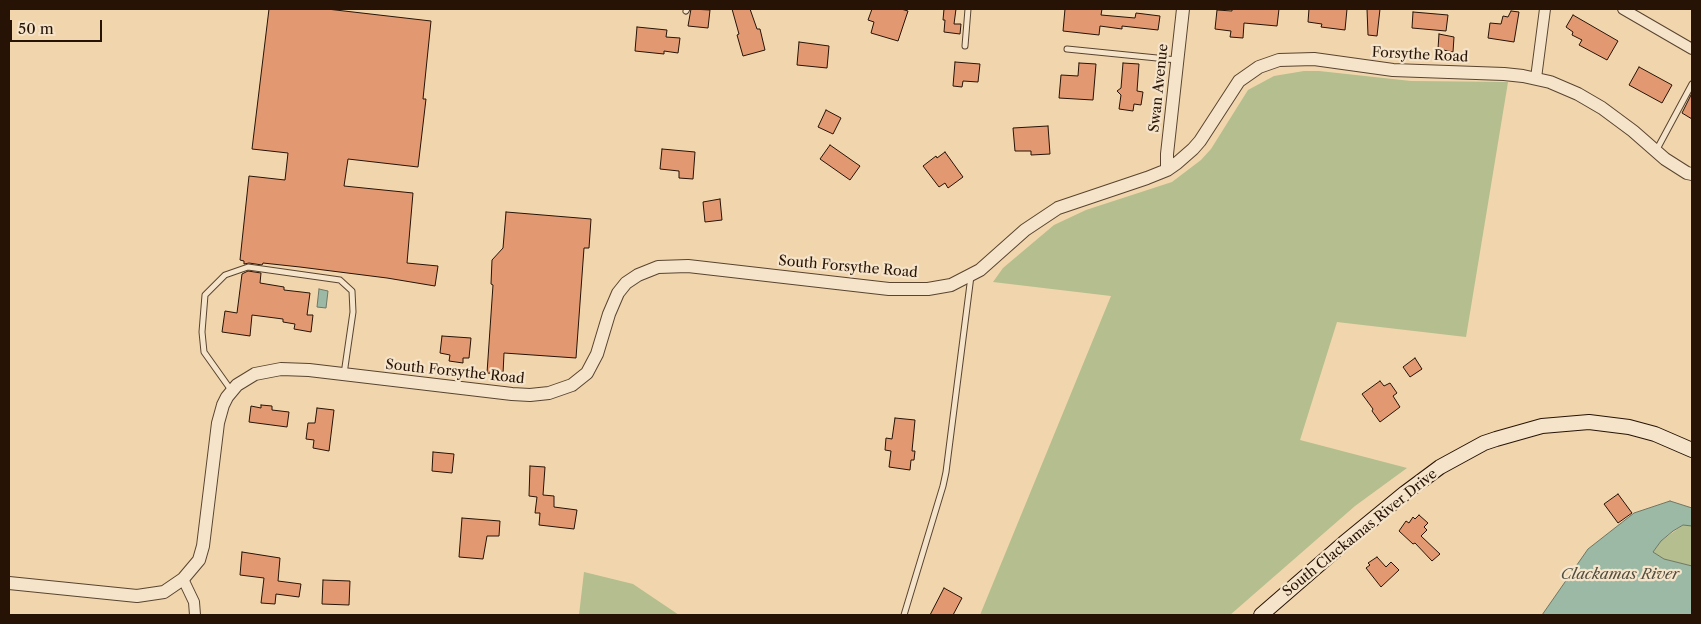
<!DOCTYPE html>
<html>
<head>
<meta charset="utf-8">
<style>
	body { margin:0 }
	#map { position:relative; width:1701px; height:624px; overflow:hidden; background:#f0d5ad; font-family:"Libre Caslon Text",serif }
	canvas { display:block }
	.frame { position:absolute; inset:0; border:10px solid #271306; pointer-events:none }
	.scale { position:absolute; left:10px; top:20px; width:92px; height:22px; box-sizing:border-box; border:2px solid #271306; border-top:0; padding-left:6px; font-size:15px; line-height:18px; white-space:nowrap; color:#271306; -webkit-text-stroke:4px #f5e4ca; paint-order:stroke }
</style>
</head>
<body>
<div id="map">
<canvas width="1701" height="624"></canvas>
<div class="frame"></div>
<div class="scale">50 m</div>
</div>
<script>
const g = document.querySelector('canvas').getContext('2d');
g.lineJoin = 'round';
function fill(path, color) { g.fillStyle = color; g.fill(path, 'evenodd'); }
const poly = rows => new Path2D(rows.map(r => 'M' + r).join(''));
function strokePath(path, color, width, dash) { g.strokeStyle = color; g.lineWidth = width; g.lineCap = dash ? 'butt' : 'round'; g.setLineDash(dash || []); g.stroke(path); }
function write(font, color, halo, rows, align = 'center') {
  g.font = font + ' "Libre Caslon Text",serif'; g.lineWidth = 4.5; g.setLineDash([]); g.textBaseline = 'middle'; g.strokeStyle = halo; g.fillStyle = color; for (const [text, x, y, turn = 0] of rows) {
    g.save(); g.translate(x, y); g.rotate((+turn || 0) * Math.PI / 180); g.textAlign = isNaN(turn) ? turn : align; if (halo) g.strokeText(text, 0, 0); g.fillText(text, 0, 0); g.restore();
  }
}
const green = poly([
	[1304,71,1319,71,1411,81,1508,82,1466,337,1337,322,1300,440,1407,468,1355,506,1230,615,980,615,1111,296,993,282,1003,268,1054,225,1086,210,1172,182,1201,160,1211,149,1248,90,1274,76],
	[1683,525,1692,526,1692,566,1664,559,1653,552,1661,541],
	[584,572,633,584,679,615,579,615]
]);
const water = poly([
	[319,289,328,291,326,308,317,307,319,289],
	[1670,501,1692,508,1692,526,1683,525,1673,531,1661,541,1653,552,1664,559,1692,566,1692,615,1542,615,1588,549,1634,513,1670,501]
]);
const building = poly([
	[269,9,327,9,431,21,423,99,426,99,418,167,348,159,344,186,413,193,407,263,438,266,435,286,387,278,300,267,263,263,262,265,249,263,244,264,244,261,240,260,249,176,285,180,288,153,252,149,269,9],
	[691,9,710,10,708,28,688,26,691,9],
	[732,9,750,9,757,29,760,29,765,50,743,56,737,35,739,34,732,9],
	[872,9,901,9,908,11,898,41,871,33,874,22,868,20,872,9],
	[944,9,956,9,954,24,961,24,960,34,944,32,945,20,943,20,944,9],
	[1065,9,1102,9,1101,15,1135,18,1136,13,1160,16,1158,30,1122,26,1122,29,1100,26,1099,35,1063,31,1065,9],
	[1232,9,1279,9,1277,26,1244,23,1243,38,1230,37,1231,31,1215,29,1217,10,1232,11,1232,9],
	[1309,9,1347,9,1345,30,1321,27,1322,24,1308,22,1309,9],
	[1367,9,1380,9,1377,36,1368,35,1367,9],
	[1511,11,1519,12,1514,42,1488,38,1490,23,1501,24,1503,16,1508,17,1511,11],
	[1413,12,1448,15,1446,31,1412,28,1413,12],
	[1573,15,1618,41,1607,60,1579,45,1582,40,1572,35,1573,32,1566,27,1573,15],
	[637,27,667,30,666,37,680,38,678,53,664,51,664,54,635,51,637,27],
	[1439,34,1454,37,1453,52,1438,49,1439,34],
	[799,42,829,46,827,68,797,65,799,42],
	[955,62,980,64,978,82,963,81,962,87,953,86,955,62],
	[1079,63,1096,64,1093,100,1059,98,1061,75,1078,76,1079,63],
	[1123,63,1139,64,1137,91,1143,92,1141,105,1134,104,1133,111,1119,109,1121,95,1117,91,1121,88,1123,63],
	[1639,67,1672,85,1662,103,1629,85,1639,67],
	[1692,93,1692,119,1682,113,1692,93],
	[826,110,841,118,833,134,818,127,826,110],
	[1048,126,1050,154,1031,155,1031,151,1015,151,1013,128,1048,126],
	[830,145,860,166,850,180,820,159,830,145],
	[662,149,695,152,693,179,679,178,679,171,660,169,662,149],
	[945,152,963,177,948,188,945,183,939,187,923,166,936,156,937,158,945,152],
	[720,199,722,220,705,222,703,202,720,199],
	[506,212,591,219,589,248,584,248,576,358,504,353,503,374,487,373,493,285,491,284,492,260,503,248,506,212],
	[248,271,261,273,260,283,284,287,284,290,310,293,307,315,313,315,311,332,294,329,295,324,283,322,283,319,252,315,250,336,222,332,225,311,237,313,242,274,248,271],
	[442,336,471,338,469,358,463,358,463,363,449,361,450,355,440,353,442,336],
	[1415,358,1422,369,1410,377,1403,367,1415,358],
	[1380,381,1384,386,1390,383,1397,393,1393,396,1400,407,1380,422,1372,411,1373,409,1362,394,1380,381],
	[261,405,272,406,272,410,289,412,287,427,249,422,251,406,261,408,261,405],
	[317,408,334,410,329,451,313,448,314,440,306,439,308,423,315,423,317,408],
	[895,418,915,420,912,451,915,451,914,460,911,460,910,470,889,467,891,451,885,450,886,438,892,439,895,418],
	[433,452,454,454,452,473,432,471,433,452],
	[530,466,545,467,543,495,554,496,554,507,577,510,574,529,539,525,540,513,535,513,537,497,529,496,530,466],
	[1618,494,1632,513,1618,523,1604,504,1618,494],
	[1419,515,1428,523,1424,527,1427,530,1421,536,1440,554,1432,561,1415,543,1413,544,1399,531,1406,521,1409,523,1413,517,1415,519,1419,515],
	[462,518,500,521,499,536,487,536,483,559,459,557,462,518],
	[242,552,280,558,278,581,301,584,299,597,276,594,275,604,261,603,264,578,240,575,242,552],
	[1377,557,1386,567,1391,562,1399,570,1381,587,1366,568,1370,565,1368,563,1377,557],
	[323,580,350,581,349,605,322,604,323,580],
	[944,588,962,598,953,615,930,615,944,588]
]);
const service = poly([
	[686,11,687,9],
	[965,46,968,9],
	[1067,49,1177,60],
	[1656,151,1692,84],
	[231,390,204,352,202,332,205,295,225,275,248,267,340,280,352,291,353,312,344,374],
	[904,615,943,486,946,472,971,276]
]);
const minor = poly([
	[1623,9,1692,49],
	[1536,78,1545,9],
	[183,579,194,602,195,615]
]);
const tertiary = poly([
	[1167,170,1167,154,1183,9],
	[9,583,137,596,164,592,183,579,199,560,203,546,218,423,223,405,227,397,237,385,255,374,281,369,309,370,512,394,530,395,549,393,572,385,587,373,597,354,609,314,618,293,626,283,638,275,658,267,688,266,889,289,928,289,951,285,980,270,1025,230,1058,208,1147,178,1167,170,1177,163,1193,149,1200,141,1239,81,1259,67,1279,60,1314,59,1393,70,1504,74,1523,76,1550,82,1578,94,1602,108,1633,131,1665,159,1687,173,1692,174]
]);
const secondary = poly([
	[1261,615,1344,543,1405,493,1440,467,1484,443,1496,439,1542,426,1589,422,1629,427,1655,434,1692,450]
]);
const streetNames = [
	["Forsythe Road",1420,55,3],
	["Swan Avenue",1159,88,-84],
	["South Forsythe Road",848,267,5],
	["South Forsythe Road",455,372,6],
	["South Clackamas River Drive",1360,533,-39]
];
const waterNames = [
	["Clackamas River",1620,575]
];
fill(green, '#b4be8e');
fill(water, '#9bb9a5');
strokePath(water, '#6d7765', 1);
fill(building, '#e29972');
strokePath(building, '#271306', 1);
strokePath(service, '#594430', 7);
strokePath(minor, '#594430', 12);
strokePath(tertiary, '#594430', 14);
strokePath(secondary, '#271306', 16);
strokePath(service, '#f5e4ca', 5);
strokePath(minor, '#f5e4ca', 10);
strokePath(tertiary, '#f5e4ca', 12);
strokePath(secondary, '#f5e4ca', 14);
write('14px', '#271306', '#f5e4ca', streetNames);
write('italic 15px', '#504d3e', '#f5e4ca', waterNames);
</script>
</body>
</html>
